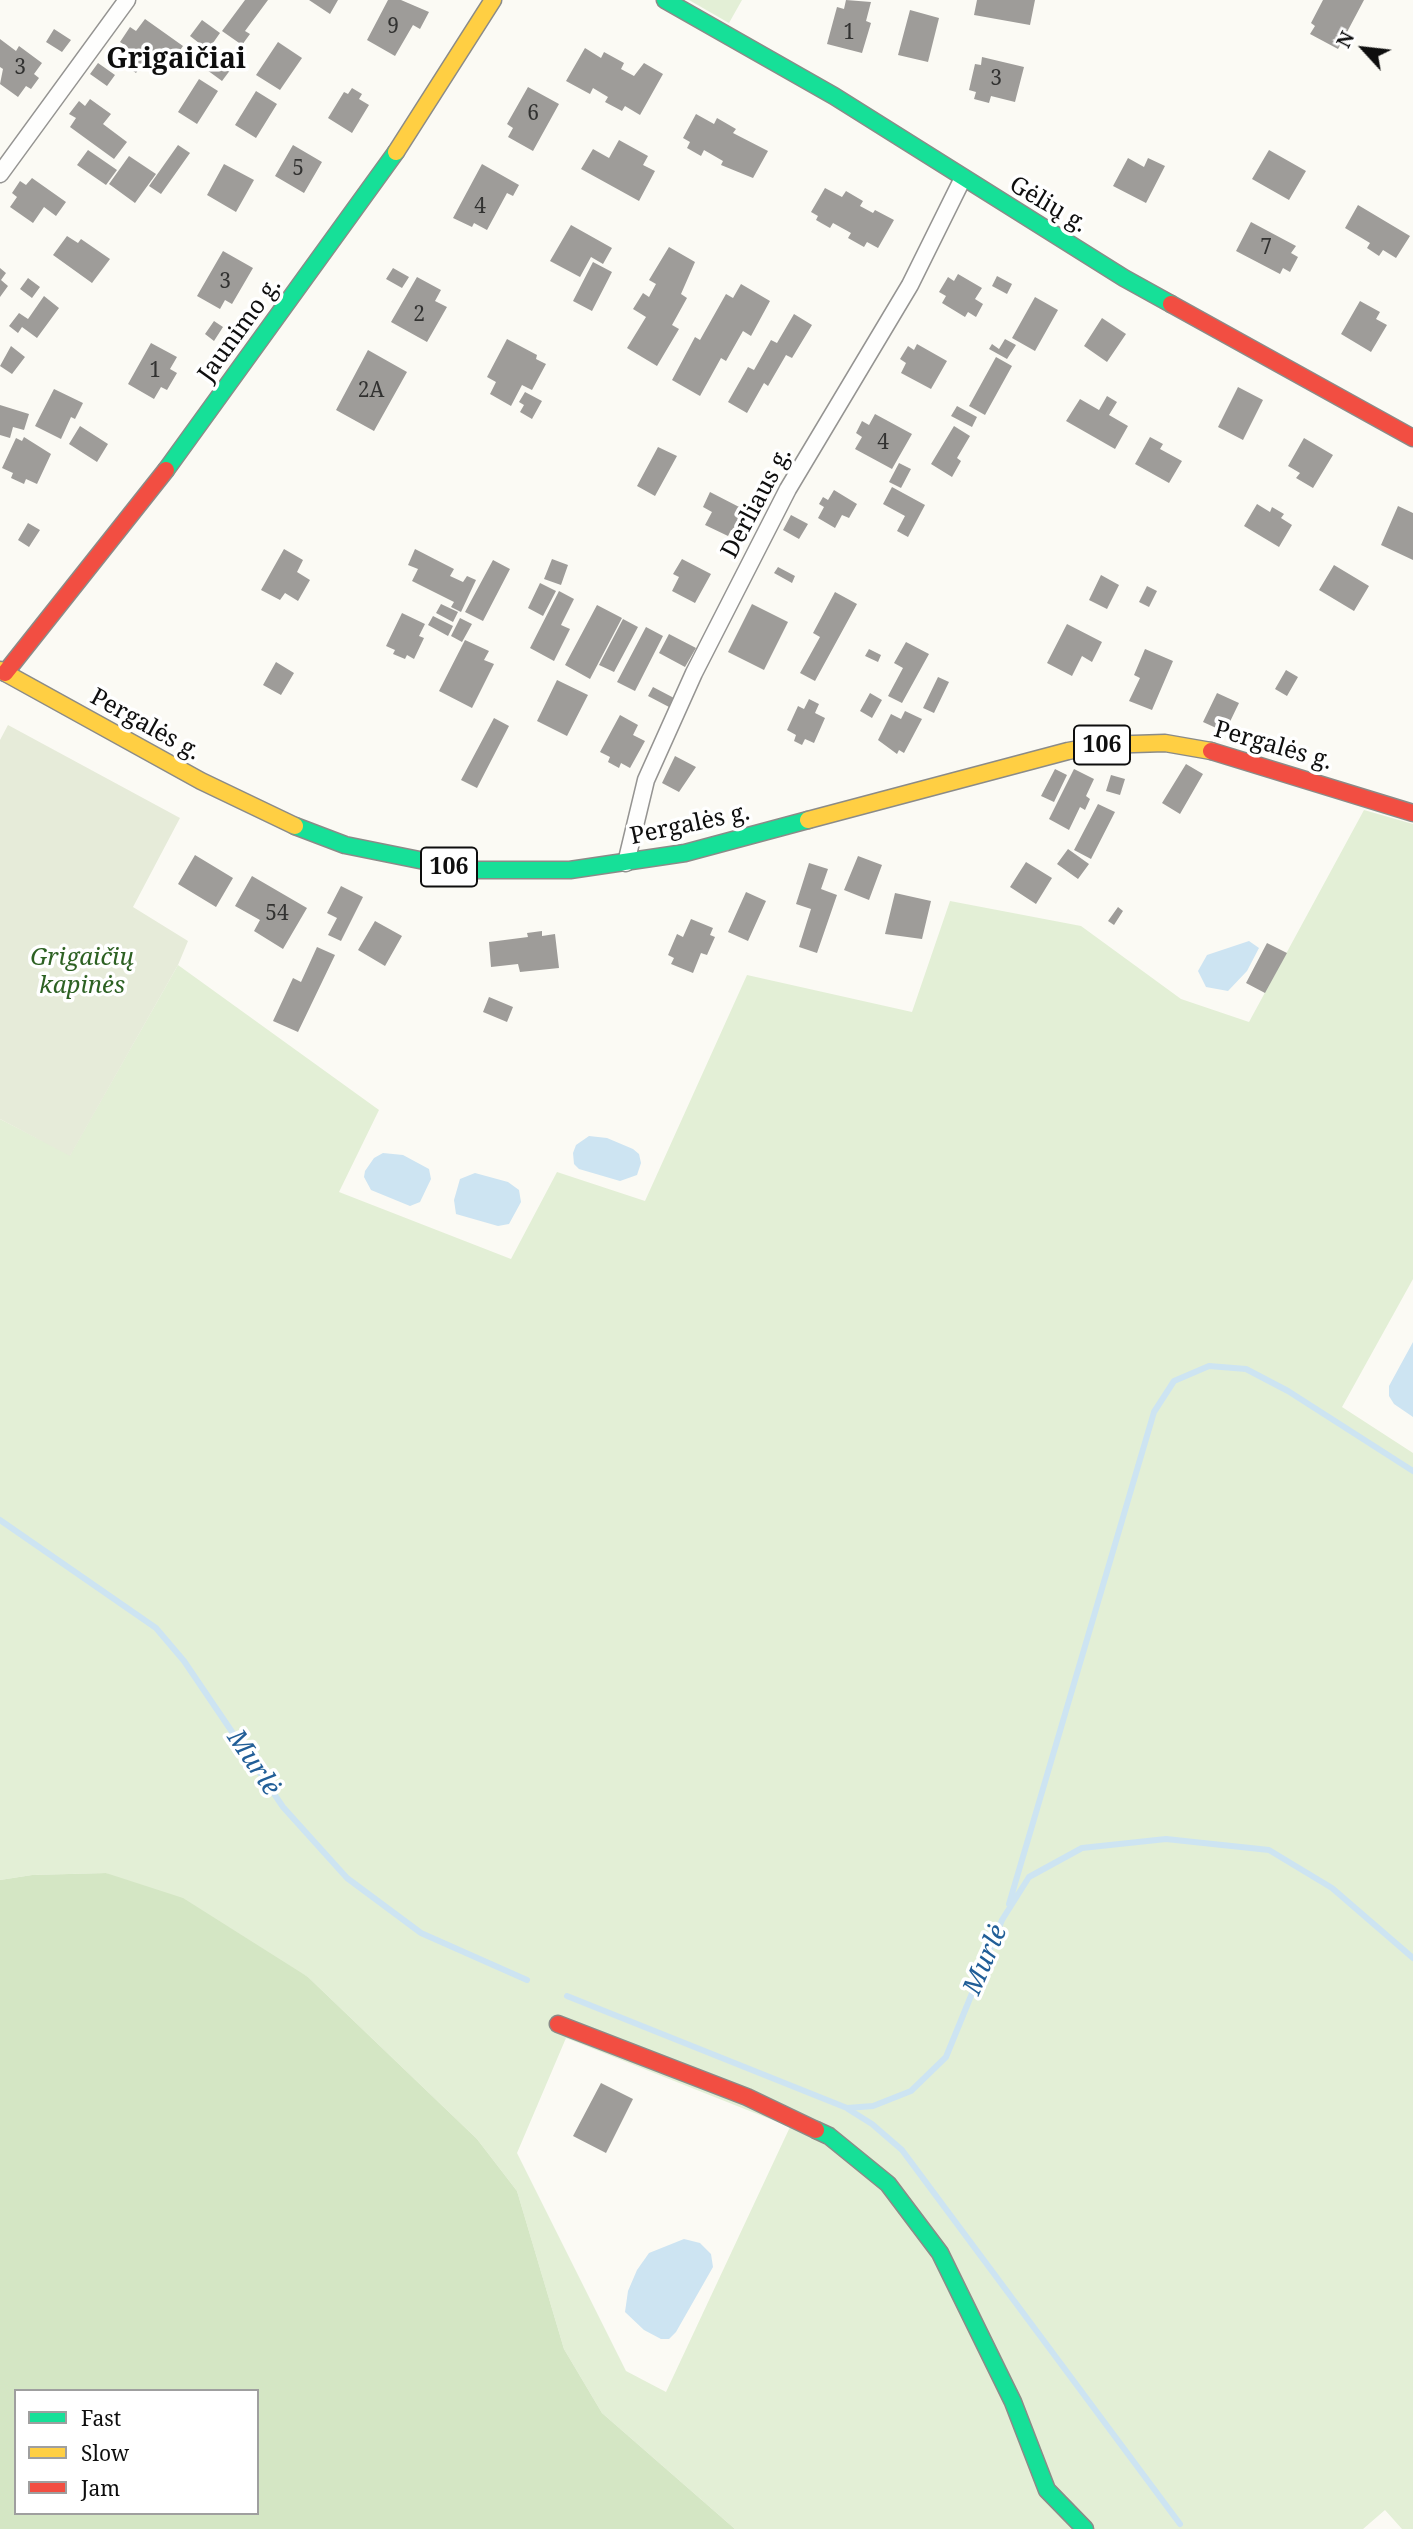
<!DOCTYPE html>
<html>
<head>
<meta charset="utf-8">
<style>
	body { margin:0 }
	#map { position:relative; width:1413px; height:2529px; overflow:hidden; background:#fbfaf4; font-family:"Noto Serif",serif }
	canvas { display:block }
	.legend { position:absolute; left:14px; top:2389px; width:245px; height:126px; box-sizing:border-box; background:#fff; border:2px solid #9f9f9f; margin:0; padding:9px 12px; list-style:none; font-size:21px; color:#0e0e0e }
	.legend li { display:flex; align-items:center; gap:14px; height:35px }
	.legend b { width:35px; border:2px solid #9f9f9f }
	.north { position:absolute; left:1329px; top:14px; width:70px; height:70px; -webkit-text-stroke:5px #fff; paint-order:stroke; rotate:297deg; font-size:19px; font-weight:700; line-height:28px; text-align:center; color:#0e0e0e }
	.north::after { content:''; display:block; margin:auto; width:24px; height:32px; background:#0e0e0e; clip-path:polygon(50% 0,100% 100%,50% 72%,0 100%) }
</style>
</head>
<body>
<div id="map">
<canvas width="1413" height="2529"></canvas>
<ul class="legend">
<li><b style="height:9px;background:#16e098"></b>Fast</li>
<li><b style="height:9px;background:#ffcf43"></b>Slow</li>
<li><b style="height:9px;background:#f24e42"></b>Jam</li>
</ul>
<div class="north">N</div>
</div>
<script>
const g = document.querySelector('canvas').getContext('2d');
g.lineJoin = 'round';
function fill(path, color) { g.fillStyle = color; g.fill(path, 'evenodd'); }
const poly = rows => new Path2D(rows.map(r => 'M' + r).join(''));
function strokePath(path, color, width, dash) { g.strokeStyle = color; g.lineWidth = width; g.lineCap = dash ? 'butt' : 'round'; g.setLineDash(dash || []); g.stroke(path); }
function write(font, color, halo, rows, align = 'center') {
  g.font = font + ' "Noto Serif",serif'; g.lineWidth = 7; g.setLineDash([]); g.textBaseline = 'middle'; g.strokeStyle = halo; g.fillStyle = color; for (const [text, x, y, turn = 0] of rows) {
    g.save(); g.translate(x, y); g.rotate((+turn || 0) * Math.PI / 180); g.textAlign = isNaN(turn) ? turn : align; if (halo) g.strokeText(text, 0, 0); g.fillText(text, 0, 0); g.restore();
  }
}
const green = poly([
	[689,0,742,0,729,23],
	[1364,810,1413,824,1413,1279,1342,1407,1413,1453,1413,2529,1402,2529,1385,2510,1363,2529,735,2529,602,2413,564,2349,517,2191,477,2139,308,1977,106,1873,32,1875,0,1880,0,1119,70,1155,178,965,379,1110,339,1192,511,1259,557,1172,645,1201,747,975,912,1012,950,901,1081,926,1181,999,1249,1022],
	[566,2038,790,2127,666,2392,626,2371,517,2153]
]);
const forest = poly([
	[106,1873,183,1898,308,1977,477,2139,517,2191,564,2349,602,2413,735,2529,0,2529,0,1880,32,1875],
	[16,2391,257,2391,257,2513,16,2513]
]);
const cemetery = poly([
	[8,725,180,818,133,907,188,941,178,965,70,1156,0,1119,0,740]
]);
const water = poly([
	[1249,941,1259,948,1247,971,1228,991,1206,987,1198,971,1207,955],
	[589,1136,607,1138,633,1149,639,1154,641,1163,637,1175,620,1181,579,1169,574,1164,573,1153,576,1145],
	[383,1153,403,1155,429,1169,431,1179,420,1202,410,1206,371,1190,364,1177,365,1171,374,1158],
	[475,1173,508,1182,519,1190,521,1202,509,1224,498,1226,456,1214,454,1200,460,1179],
	[1413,1342,1413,1417,1394,1404,1389,1396,1389,1386],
	[684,2239,700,2243,711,2254,713,2267,676,2332,669,2339,661,2339,644,2330,625,2312,628,2291,637,2270,649,2253]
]);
const stream = poly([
	[0,1520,156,1628,184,1661,283,1807,347,1878,421,1933,527,1980],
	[1009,1904,1154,1412,1174,1381,1209,1366,1246,1369,1288,1391,1413,1471],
	[567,1996,847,2108,873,2106,911,2091,946,2057,1002,1920,1029,1877,1082,1848,1166,1839,1269,1850,1332,1888,1413,1958],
	[848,2109,872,2124,902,2150,1180,2524]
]);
const building = poly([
	[245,0,268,0,245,31,250,34,242,45,222,31],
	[309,0,338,0,330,14],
	[388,0,401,0,429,12,420,29,413,25,395,56,367,40],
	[846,0,871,2,866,21,871,23,862,53,827,44,837,7,844,9],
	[977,0,1035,0,1030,25,974,15],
	[1323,0,1364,0,1338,49,1310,34,1315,26,1311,23],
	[910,10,939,18,928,62,898,55],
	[145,19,183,46,169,66,156,56,152,61,147,57,136,73,116,59,126,46,120,42,130,27,136,31],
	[202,20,220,33,208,50,190,36],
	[54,29,71,40,62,52,46,42],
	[0,39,16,51,19,46,42,63,34,74,39,78,31,89,26,86,18,97,0,84,3,69,0,67],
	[278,42,302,58,280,90,256,75],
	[585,48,601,58,604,52,624,63,621,69,634,76,644,63,663,74,640,115,625,106,622,111,605,102,608,97,593,88,590,94,566,81],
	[219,54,234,65,222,81,207,70],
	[982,57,1024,67,1015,102,991,96,989,103,974,99,976,92,969,90,975,64,981,65],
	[98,63,115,75,107,86,90,74],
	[199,79,218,91,197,124,178,112],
	[528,87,559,104,533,151,508,137,513,128,507,124],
	[352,88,362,94,359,99,369,105,352,133,328,118,344,92,348,94],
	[256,91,277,104,256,138,235,125],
	[90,99,111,114,103,124,127,142,114,159,70,127,76,118,69,114,79,101,85,106],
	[696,114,714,124,717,118,736,129,733,133,768,151,753,178,721,165,723,161,704,150,701,156,687,148,690,142,683,138],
	[619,140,648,156,643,165,655,171,639,201,581,169,593,149,609,158],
	[178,145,190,153,161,194,149,186],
	[293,145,322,162,304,193,275,176],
	[88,150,117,170,106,185,77,165],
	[1269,150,1306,171,1289,200,1252,179],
	[129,156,156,174,135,203,109,184],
	[1128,158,1144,167,1148,158,1165,166,1146,203,1113,186],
	[224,164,254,180,236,212,207,195],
	[482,164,519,185,513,196,507,193,487,230,474,223,472,227,453,218],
	[32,178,66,202,56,216,44,207,33,223,10,207,17,197,12,193,20,181,26,185],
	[825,188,842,197,846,191,863,201,860,206,873,213,875,210,894,220,878,248,867,242,864,247,848,238,851,233,833,223,830,228,816,220,818,216,811,212],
	[1358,205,1410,236,1396,258,1383,250,1379,256,1367,248,1370,243,1345,228],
	[1251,222,1296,246,1291,253,1298,257,1290,272,1283,268,1280,274,1236,251],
	[571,225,612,248,603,264,591,257,580,277,550,261],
	[67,236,78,243,81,239,110,259,92,283,53,255],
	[669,247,695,262,681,294,687,298,672,325,679,329,657,366,627,348,646,317,633,309,643,293,649,297,656,284,649,280],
	[223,251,253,268,232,304,225,300,220,309,197,296],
	[593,262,612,272,592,311,573,301],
	[0,268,6,273,1,280,8,286,0,297],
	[393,268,409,277,402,288,386,279],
	[958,274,982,288,975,299,983,304,976,317,968,312,965,317,942,303,946,296,939,292,948,277,954,281],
	[997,276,1012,284,1007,294,992,286],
	[417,277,441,290,435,301,447,307,427,342,391,322],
	[28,278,40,287,32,298,20,289],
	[741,284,770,301,751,336,743,331,726,361,721,358,700,396,672,380,695,337,700,340,726,294,733,298],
	[44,296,59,308,37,338,22,327,18,333,9,326,19,313,28,319],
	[1035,297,1058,310,1035,351,1012,338],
	[1360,301,1380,312,1376,319,1387,325,1371,352,1341,334],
	[794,314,812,325,792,358,786,355,768,386,764,383,747,413,728,402,748,367,754,370,771,340,777,343],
	[1102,318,1126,334,1107,362,1084,346],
	[214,321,223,327,214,341,205,334],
	[507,339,537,355,536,359,546,364,532,390,522,385,511,406,490,394,496,382,487,377],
	[1005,339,1016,345,1007,359,989,349,992,344,999,349],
	[151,343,177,357,170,369,177,373,167,390,161,387,154,399,128,384],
	[917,344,947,361,931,389,901,373,906,363,900,359,908,346,914,350],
	[11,346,25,357,12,374,0,366],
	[368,350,407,372,374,431,336,410],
	[996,357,1012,366,985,415,969,406],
	[1238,387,1263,400,1243,440,1218,427],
	[54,389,83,403,75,419,71,417,61,439,35,426],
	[525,392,542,401,532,419,520,412,524,405,519,402],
	[1107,396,1117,402,1109,415,1128,426,1115,449,1066,421,1080,399,1099,410],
	[0,405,29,414,24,430,13,427,10,438,0,435],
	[957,406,977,417,972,427,951,416],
	[875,414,912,434,892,469,855,449,862,437,856,433,862,421,869,425],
	[80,426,108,444,97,462,69,444],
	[954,426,970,436,957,458,961,461,952,477,931,464],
	[24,437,51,454,37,484,26,479,24,484,11,478,13,473,2,468,16,438,22,441],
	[1150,437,1163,444,1160,449,1182,461,1169,483,1135,464],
	[1304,438,1333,455,1313,488,1296,478,1300,473,1288,466],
	[658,447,677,456,655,496,637,486],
	[899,463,911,469,901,488,889,482],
	[892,487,925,505,908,537,897,531,905,516,883,504],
	[834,490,857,504,849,518,842,515,835,528,818,518,824,507,819,504,823,497,828,500],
	[710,492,743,509,739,516,746,520,739,534,731,530,728,536,705,525,712,512,703,507],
	[1257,504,1270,512,1272,507,1284,514,1281,518,1292,525,1279,547,1244,526],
	[1398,506,1413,513,1413,560,1381,545],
	[791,515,808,524,799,539,783,530],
	[28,523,40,530,29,547,18,540],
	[284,549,303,560,297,572,310,580,298,601,285,593,280,600,261,590],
	[415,549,454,569,450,576,463,582,467,576,476,580,461,612,451,607,454,602,412,581,418,569,408,565],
	[552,559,568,565,561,585,544,579],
	[682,559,711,574,695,603,672,591,679,577,673,574],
	[493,560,510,569,483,621,465,612],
	[1334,565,1369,586,1354,611,1319,590],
	[778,567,795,576,792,583,774,573],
	[1101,575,1119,585,1107,609,1089,600],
	[540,583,556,591,543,616,528,608],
	[1147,586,1157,591,1149,607,1139,602],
	[559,591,574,599,561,625,570,629,554,661,530,648],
	[835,592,857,604,815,681,800,673,820,637,813,633],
	[441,604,458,612,453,622,436,613],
	[752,604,788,622,764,670,728,652],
	[597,605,622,618,590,679,565,665],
	[402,613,425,624,419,636,424,638,414,659,407,655,405,659,393,654,395,650,386,646],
	[433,616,453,626,448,636,428,625],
	[460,618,472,624,462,642,451,636],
	[623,619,638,627,614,672,599,665],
	[1067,624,1102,642,1092,662,1082,656,1072,676,1047,663],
	[646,627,663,636,635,691,617,682],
	[669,634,696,648,685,667,659,653],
	[465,640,489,651,484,660,494,664,472,708,439,691],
	[906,642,929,654,902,703,888,696,903,668,894,663],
	[869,649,881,655,878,662,865,656],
	[1145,649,1173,661,1152,710,1129,701,1140,678,1134,675],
	[276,662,294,673,281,695,263,685],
	[1286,670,1298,677,1287,696,1275,689],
	[938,677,949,682,934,713,923,708],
	[557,680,588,695,567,736,537,721],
	[653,687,674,698,669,707,648,696],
	[870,693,882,700,872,718,860,711],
	[1217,693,1239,703,1225,732,1203,722],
	[809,699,819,704,815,713,825,718,814,743,805,739,802,745,794,741,796,735,787,730,798,706,804,709],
	[905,711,922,719,904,753,899,750,897,754,878,740,891,714,901,719],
	[620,715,638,725,633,735,645,741,630,768,621,763,619,768,608,762,610,757,600,752],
	[494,718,509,726,477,788,461,780],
	[675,756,696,767,679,792,662,783],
	[1186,764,1203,774,1180,814,1162,803],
	[1055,769,1067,775,1054,802,1041,796],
	[1074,769,1094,779,1086,796,1090,799,1085,810,1080,807,1069,830,1049,819],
	[1111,775,1125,779,1120,795,1106,791],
	[1098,804,1115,812,1091,859,1074,850],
	[1068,849,1089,864,1078,879,1057,864],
	[195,855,233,878,216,907,178,884],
	[858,856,882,865,869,900,844,890],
	[1026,862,1052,878,1036,904,1010,887],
	[809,863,828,869,821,889,837,895,817,953,799,947,811,909,796,904],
	[252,876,307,908,283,949,254,931,260,920,235,906],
	[341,886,363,897,341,941,328,935,337,918,327,913],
	[746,892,766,901,748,941,728,932],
	[895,893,931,901,922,939,885,934],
	[1118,907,1123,911,1114,925,1108,921],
	[691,919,713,928,710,935,715,937,707,955,701,953,693,973,671,964,674,958,668,955,677,934,683,937],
	[375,921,402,936,385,966,358,950],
	[542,931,542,936,555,934,559,968,520,972,518,964,491,967,489,942,528,937,527,933],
	[1267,943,1287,953,1265,993,1246,983],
	[317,947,335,955,298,1032,273,1021,293,978,301,982],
	[489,997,513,1007,507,1022,483,1012],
	[601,2083,633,2099,606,2153,573,2136]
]);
const street = poly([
	[0,174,127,0],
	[626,863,646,780,694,673,788,489,910,285,962,180]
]);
const fast = poly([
	[665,0,834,96,1124,278,1171,304],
	[166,470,396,152],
	[295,826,345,845,469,870,570,870,685,853,808,820],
	[816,2130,829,2136,888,2184,940,2253,1013,2402,1047,2490,1085,2529]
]);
const slow = poly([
	[396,152,493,0],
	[0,670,201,781,295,826],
	[808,820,1068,751,1102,745,1165,743,1211,751]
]);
const jam = poly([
	[1171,304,1413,438],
	[5,673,166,470],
	[1211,751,1413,813],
	[558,2024,747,2097,816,2130]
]);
const numberNames = [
	["9",393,27],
	["1",849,33],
	["3",20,68],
	["3",996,79],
	["6",533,114],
	["5",298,169],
	["4",480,207],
	["7",1266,248],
	["3",225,282],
	["2",419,315],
	["1",155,371],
	["2A",371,391],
	["4",883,443],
	["54",277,914]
];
const shields = [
	[1102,745,56],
	[449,867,56]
];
const shieldNames = [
	["106",1102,745],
	["106",449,867]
];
const streetNames = [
	["Gėlių g.",1048,205,31],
	["Jaunimo g.",240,330,-54],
	["Derliaus g.",757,503,-62],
	["Pergalės g.",145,725,29],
	["Pergalės g.",1273,746,16],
	["Pergalės g.",690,825,-12]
];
const parkNames = [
	["Grigaičių",82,958],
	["kapinės",82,986]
];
const waterNames = [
	["Murlė",253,1763,56],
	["Murlė",986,1960,-67]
];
const quarterNames = [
	["Grigaičiai",176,60]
];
fill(green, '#e3efd6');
fill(forest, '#d4e6c4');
fill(cemetery, '#e6ebd9');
fill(water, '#cde4f2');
strokePath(stream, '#cde4f2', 6);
fill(building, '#9e9c99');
strokePath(street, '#959492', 19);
strokePath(fast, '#8b8b88', 19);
strokePath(slow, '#8b8b88', 19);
strokePath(jam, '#8b8b88', 19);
strokePath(street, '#fefefd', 16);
strokePath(fast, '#16e098', 16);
strokePath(slow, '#ffcf43', 16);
strokePath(jam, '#f24e42', 16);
write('21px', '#323231', null, numberNames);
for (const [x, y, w] of shields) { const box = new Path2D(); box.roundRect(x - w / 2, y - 19.5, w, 39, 5); g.fillStyle = '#fff'; g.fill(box); strokePath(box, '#0e0e0e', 2); }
write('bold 23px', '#0e0e0e', null, shieldNames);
write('24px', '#0e0e0e', '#fff', streetNames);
write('italic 24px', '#2d6123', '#fff', parkNames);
write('italic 26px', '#215e97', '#fff', waterNames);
write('bold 28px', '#0e0e0e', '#fff', quarterNames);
</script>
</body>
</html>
